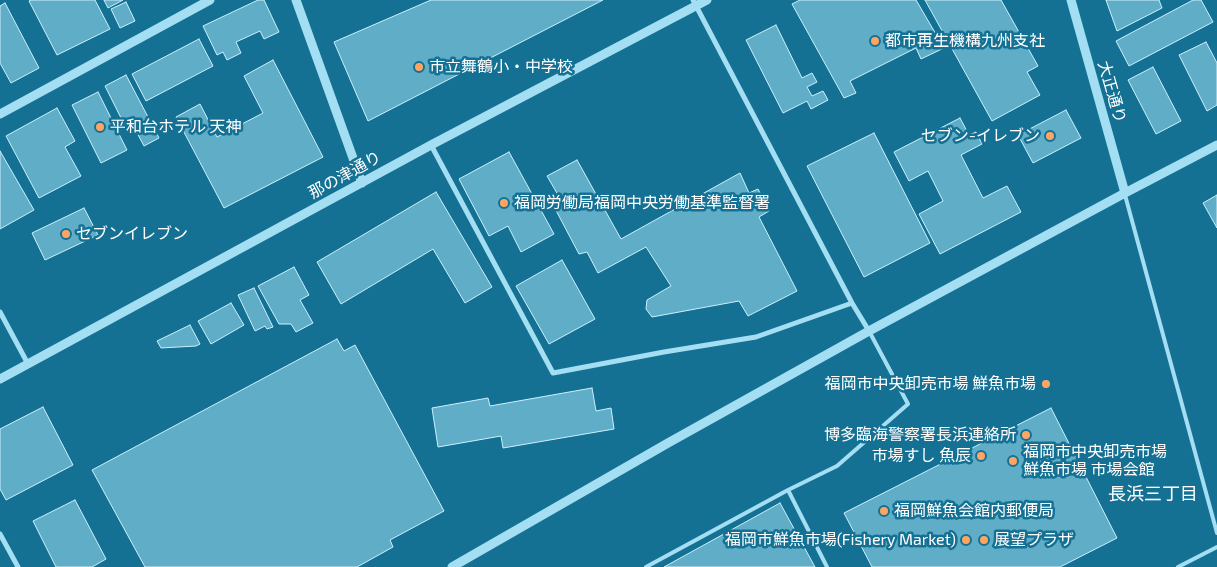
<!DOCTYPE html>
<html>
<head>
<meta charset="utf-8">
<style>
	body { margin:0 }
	canvas { display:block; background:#147194 }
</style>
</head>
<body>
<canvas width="1217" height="567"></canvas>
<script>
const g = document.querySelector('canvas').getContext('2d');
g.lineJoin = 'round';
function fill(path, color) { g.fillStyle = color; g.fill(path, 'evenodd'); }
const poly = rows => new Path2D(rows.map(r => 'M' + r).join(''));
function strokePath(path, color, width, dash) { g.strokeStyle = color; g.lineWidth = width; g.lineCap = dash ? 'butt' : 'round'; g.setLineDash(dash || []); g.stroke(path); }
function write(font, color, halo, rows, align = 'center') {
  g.font = font + ' "Exo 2","Noto Sans JP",sans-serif'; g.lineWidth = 5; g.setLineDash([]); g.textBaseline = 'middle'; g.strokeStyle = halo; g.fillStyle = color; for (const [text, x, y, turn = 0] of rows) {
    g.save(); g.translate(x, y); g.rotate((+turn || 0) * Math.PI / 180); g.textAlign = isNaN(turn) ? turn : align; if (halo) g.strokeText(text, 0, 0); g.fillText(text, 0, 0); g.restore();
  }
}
const building = poly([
	[31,0,95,0,110,29,57,55,29,1,31,0],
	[104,0,123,0,108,8,104,0],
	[258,0,264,0,279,32,264,39,260,31,236,42,241,53,227,60,223,52,217,55,203,26,258,0],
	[431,0,603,0,368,121,334,42,431,0],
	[800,0,916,0,944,48,921,59,916,48,850,81,856,93,844,98,792,4,800,0],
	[925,0,1001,0,1038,66,1027,72,1040,95,992,121,925,0],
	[1106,0,1159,0,1162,8,1117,31,1106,0],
	[1193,0,1201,0,1213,22,1129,66,1116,41,1193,0],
	[126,2,135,21,120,28,111,9,126,2],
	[5,3,39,68,11,83,0,63,0,6,5,3],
	[776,25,802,78,812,73,817,82,807,87,812,96,823,91,828,100,811,109,807,101,783,113,746,40,776,25],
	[199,39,213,66,146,101,132,74,199,39],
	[1206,42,1217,63,1217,105,1207,111,1179,55,1206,42],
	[273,60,323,157,224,208,176,117,200,104,217,137,263,113,244,76,273,60],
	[1153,67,1181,121,1156,134,1128,80,1153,67],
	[126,75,159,138,144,146,136,131,129,134,105,86,126,75],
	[98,92,127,150,101,163,72,105,98,92],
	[57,108,75,141,65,147,81,176,39,198,6,136,57,108],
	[1066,110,1081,138,1033,163,1018,135,1066,110],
	[960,118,969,135,976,132,982,144,961,155,983,198,1007,186,1021,212,940,254,919,214,943,201,928,171,909,181,894,152,960,118],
	[874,133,930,243,864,277,807,166,874,133],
	[0,151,34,210,0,229,0,151],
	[509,152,554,234,521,252,508,226,489,236,459,179,509,152],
	[577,160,621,239,740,173,749,193,758,189,769,211,759,217,797,291,748,316,739,301,652,317,646,309,647,300,671,286,646,247,598,273,587,252,579,254,551,201,558,195,547,176,577,160],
	[436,192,492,287,465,303,433,249,341,304,317,262,436,192],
	[1217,195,1217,228,1203,203,1217,195],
	[84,208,98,235,45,260,32,233,84,208],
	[562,260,595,319,549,344,516,286,562,260],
	[294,267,309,295,300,300,313,323,296,332,291,324,279,324,258,286,294,267],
	[254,288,273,327,267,329,265,326,255,331,238,295,254,288],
	[231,303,244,325,211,344,198,321,231,303],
	[190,325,200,344,196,346,161,348,157,341,190,325],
	[337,339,344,351,355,345,444,511,390,540,393,547,357,567,145,567,92,470,337,339],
	[592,388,596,411,611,408,614,429,503,448,501,436,438,447,432,408,488,398,490,406,592,388],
	[43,407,73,465,6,500,0,489,0,429,43,407],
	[1051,408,1117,538,1060,567,872,567,844,513,1051,408],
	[75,500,106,559,92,567,56,567,33,521,75,500],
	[780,503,815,567,664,567,780,503]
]);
const service = poly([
	[1125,195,1217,533],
	[788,490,827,567],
	[646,567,788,490,837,466,908,404,869,331],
	[1178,567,1217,547]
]);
const minor = poly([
	[693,0,852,303,869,331],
	[431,145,553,373,664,352,756,337,852,303],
	[0,312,28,364],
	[0,534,18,567]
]);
const tertiary = poly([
	[296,0,362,183],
	[1071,0,1125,193],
	[0,114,210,0],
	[0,379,431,145,707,0],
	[452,567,668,443,869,331,1125,193,1217,145]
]);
const markers = [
	[875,41,5,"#ffa564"],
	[419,67,5,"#ffa564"],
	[100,127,5,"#ffa564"],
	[1050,136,5,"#ffa564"],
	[504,203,5,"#ffa564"],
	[66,234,5,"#ffa564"],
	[1046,384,5,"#ffa564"],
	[1026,435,5,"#ffa564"],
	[981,456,5,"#ffa564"],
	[1013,461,5,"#ffa564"],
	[884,511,5,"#ffa564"],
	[966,540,5,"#ffa564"],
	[984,540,5,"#ffa564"]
];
const poiNames = [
	["都市再生機構九州支社",885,41],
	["市立舞鶴小・中学校",429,67],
	["平和台ホテル 天神",110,127],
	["セブン-イレブン",1040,136,"right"],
	["福岡労働局福岡中央労働基準監督署",514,203],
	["セブンイレブン",76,234],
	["福岡市中央卸売市場 鮮魚市場",1036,384,"right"],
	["博多臨海警察署長浜連絡所",1016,435,"right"],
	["福岡市中央卸売市場",1023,452],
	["鮮魚市場 市場会館",1023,470],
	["市場すし 魚辰",971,456,"right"],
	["福岡鮮魚会館内郵便局",894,511],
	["福岡市鮮魚市場(Fishery Market)",956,540,"right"],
	["展望プラザ",994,540]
];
const streetNames = [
	["大正通り",1112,92,74],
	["那の津通り",345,175,-29]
];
const neighbourhoodNames = [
	["長浜三丁目",1153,494]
];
fill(building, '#60adc8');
strokePath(building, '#cbf0fc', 1);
strokePath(service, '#a3def2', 4);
strokePath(minor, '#a3def2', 5);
strokePath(tertiary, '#a3def2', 9);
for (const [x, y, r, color] of markers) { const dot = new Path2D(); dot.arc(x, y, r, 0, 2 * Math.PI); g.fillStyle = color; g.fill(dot); strokePath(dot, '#147194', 2); }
write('16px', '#fff', '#147194', poiNames, 'left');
write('16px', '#fff', '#147194', streetNames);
write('18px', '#fff', '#147194', neighbourhoodNames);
</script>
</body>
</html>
